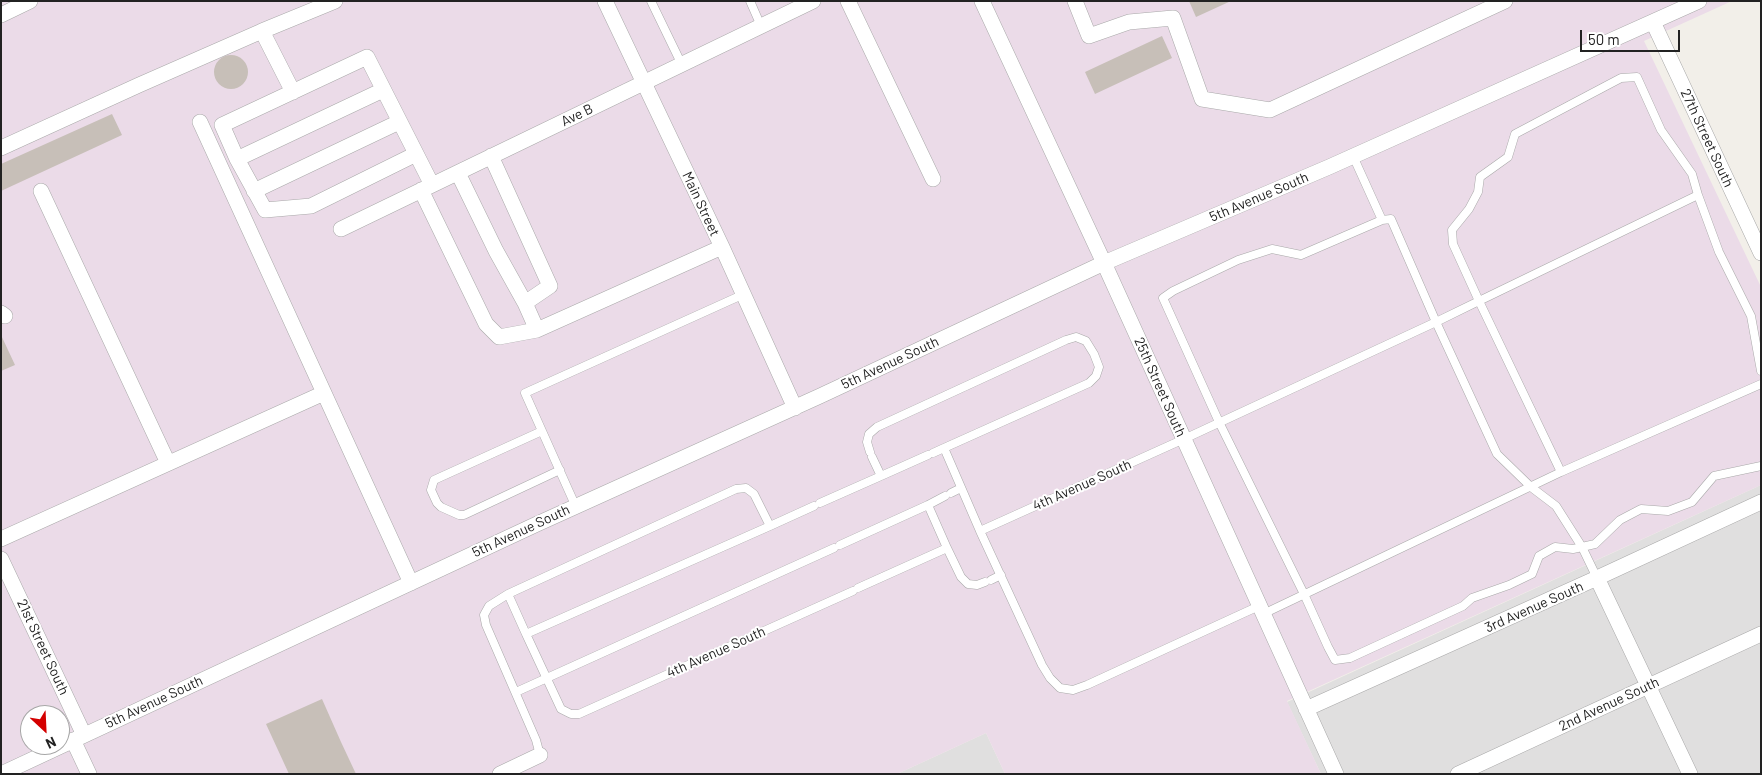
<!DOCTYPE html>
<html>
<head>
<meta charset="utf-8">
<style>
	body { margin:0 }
	#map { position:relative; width:1762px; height:775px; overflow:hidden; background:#f2efe9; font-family:Barlow,sans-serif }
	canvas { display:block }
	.frame { position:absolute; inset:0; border:2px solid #222; pointer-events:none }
	.north { position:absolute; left:20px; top:705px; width:50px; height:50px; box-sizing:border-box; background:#fff; border:1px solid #a7a7a7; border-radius:50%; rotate:155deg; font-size:14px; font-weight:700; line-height:20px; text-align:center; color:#222 }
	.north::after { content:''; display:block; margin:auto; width:18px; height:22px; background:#d40000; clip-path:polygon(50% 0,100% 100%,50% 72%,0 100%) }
	.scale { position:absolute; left:1580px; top:30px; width:100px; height:22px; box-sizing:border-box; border:2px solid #222; border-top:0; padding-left:6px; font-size:15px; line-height:18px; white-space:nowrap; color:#222; -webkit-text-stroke:4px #fff; paint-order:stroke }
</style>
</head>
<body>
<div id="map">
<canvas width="1762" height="775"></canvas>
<div class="frame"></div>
<div class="north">N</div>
<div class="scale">50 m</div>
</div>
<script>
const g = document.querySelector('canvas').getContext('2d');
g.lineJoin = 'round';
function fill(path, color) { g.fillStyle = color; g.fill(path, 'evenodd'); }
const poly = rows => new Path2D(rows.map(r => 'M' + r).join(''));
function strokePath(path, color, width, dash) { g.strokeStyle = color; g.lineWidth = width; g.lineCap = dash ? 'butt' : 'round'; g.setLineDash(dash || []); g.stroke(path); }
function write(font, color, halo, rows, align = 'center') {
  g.font = font + ' Barlow,sans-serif'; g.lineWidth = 4; g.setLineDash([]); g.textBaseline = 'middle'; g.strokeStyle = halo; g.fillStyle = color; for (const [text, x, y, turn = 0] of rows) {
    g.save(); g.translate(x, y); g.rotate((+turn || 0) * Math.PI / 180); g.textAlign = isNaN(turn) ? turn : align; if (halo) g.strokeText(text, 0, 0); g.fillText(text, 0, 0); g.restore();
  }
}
const residential = poly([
	[1761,485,1761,774,1321,774,1287,702],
	[986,733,1005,774,897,774]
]);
const industrial = poly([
	[1,1,1732,1,1644,41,1761,287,1761,485,1287,701,1321,774,1005,774,986,733,897,774,1,774],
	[30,715,60,715,60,745,30,745]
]);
const building = poly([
	[1189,1,1231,1,1196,17],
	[1162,36,1172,58,1095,94,1085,72],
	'214 72a17 17 0 1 1 34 0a17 17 0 1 1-34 0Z',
	[112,114,122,135,1,191,1,164],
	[1,335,15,365,1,371],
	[322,699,341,742,356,774,289,774,266,724]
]);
const lane = poly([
	[651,1,682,65],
	[750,1,761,26],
	[1353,156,1382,220],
	[1698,195,1719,252,1751,316,1761,371],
	[542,431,434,480,431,490,437,503,441,507,459,515,464,515,560,470],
	[870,452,867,442,869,434,877,427,1066,340,1076,337,1086,341,1094,354,1099,367,1096,376,1089,383,944,448,980,531,1042,665,1050,678,1060,688,1073,690,1087,685,1259,606],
	[933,453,944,448],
	[872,457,881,476,928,455],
	[1561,472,1761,384],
	[951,493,961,488],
	[945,496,928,505,947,548,961,577,968,584,977,585,985,582],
	[820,503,881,476],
	[576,507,525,393,742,295],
	[770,526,754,494,746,488,736,489,508,594,526,634,770,526,814,506],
	[980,531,1184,439,1436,322,1479,301,1698,195,1692,174,1661,130,1637,77,1621,78,1515,134,1508,157,1480,177,1478,192,1469,209,1452,230,1453,244,1479,301,1561,472,1263,614],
	[840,545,928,505],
	[1597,578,1582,547,1556,506,1531,487,1497,454,1436,322,1391,219,1382,220,1301,255,1272,249,1238,260,1173,291,1163,298,1219,422,1304,594,1328,647,1335,660,1350,658,1463,606,1472,598,1509,585,1532,574,1539,556,1555,547,1573,549,1582,547,1595,544,1620,520,1641,509,1668,511,1692,502,1714,476,1761,466],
	[991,580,1001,575],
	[858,588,947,548],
	[508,594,489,606,484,615,486,625,536,740,540,755],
	[526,634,561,709,571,714,579,714,853,591],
	[516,692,834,548]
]);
const street = poly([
	[605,1,722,247,795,408],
	[848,1,933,179],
	[982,1,1104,263,1336,774],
	[1075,1,1089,36,1129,22,1173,18,1202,99,1270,110,1505,1],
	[1,15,30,1],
	[1653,22,1761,253],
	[383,90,237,159,222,125,367,57,432,185],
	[293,92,262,31,335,1],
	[200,122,411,583],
	[1,148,139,85,262,31],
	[491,156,550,286,525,303],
	[237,159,265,210,311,206,416,154],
	[458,173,496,251,525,303,537,330,722,247],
	[421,190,486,324,499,337,537,330],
	[41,191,168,463],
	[254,191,399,122],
	[341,229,813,1],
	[1,313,5,316],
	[1,539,324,393],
	[1,559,84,735],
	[1597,578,1690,774],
	[1306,709,1597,578,1761,502],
	[73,740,89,774],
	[1,774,537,524,820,396,1104,263,1329,167,1699,1],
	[500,774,540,755],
	[1458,774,1761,634]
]);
const streetNames = [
	["Ave B",577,115,-26],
	["27th Street South",1707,138,65],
	["5th Avenue South",1259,197,-23],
	["Main Street",701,204,65],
	["5th Avenue South",890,363,-25],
	["25th Street South",1160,387,66],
	["4th Avenue South",1082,485,-24],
	["5th Avenue South",521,531,-25],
	["3rd Avenue South",1534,607,-24],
	["21st Street South",43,647,65],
	["4th Avenue South",716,652,-24],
	["5th Avenue South",154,702,-25],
	["2nd Avenue South",1609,704,-25]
];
fill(residential, '#e0dfdf');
fill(industrial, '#ebdbe8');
fill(building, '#c7bfb8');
strokePath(lane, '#a9a9a9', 9);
strokePath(street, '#a9a9a9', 16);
strokePath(lane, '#fff', 8);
strokePath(street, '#fff', 15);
write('14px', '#222', '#fff', streetNames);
</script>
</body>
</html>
